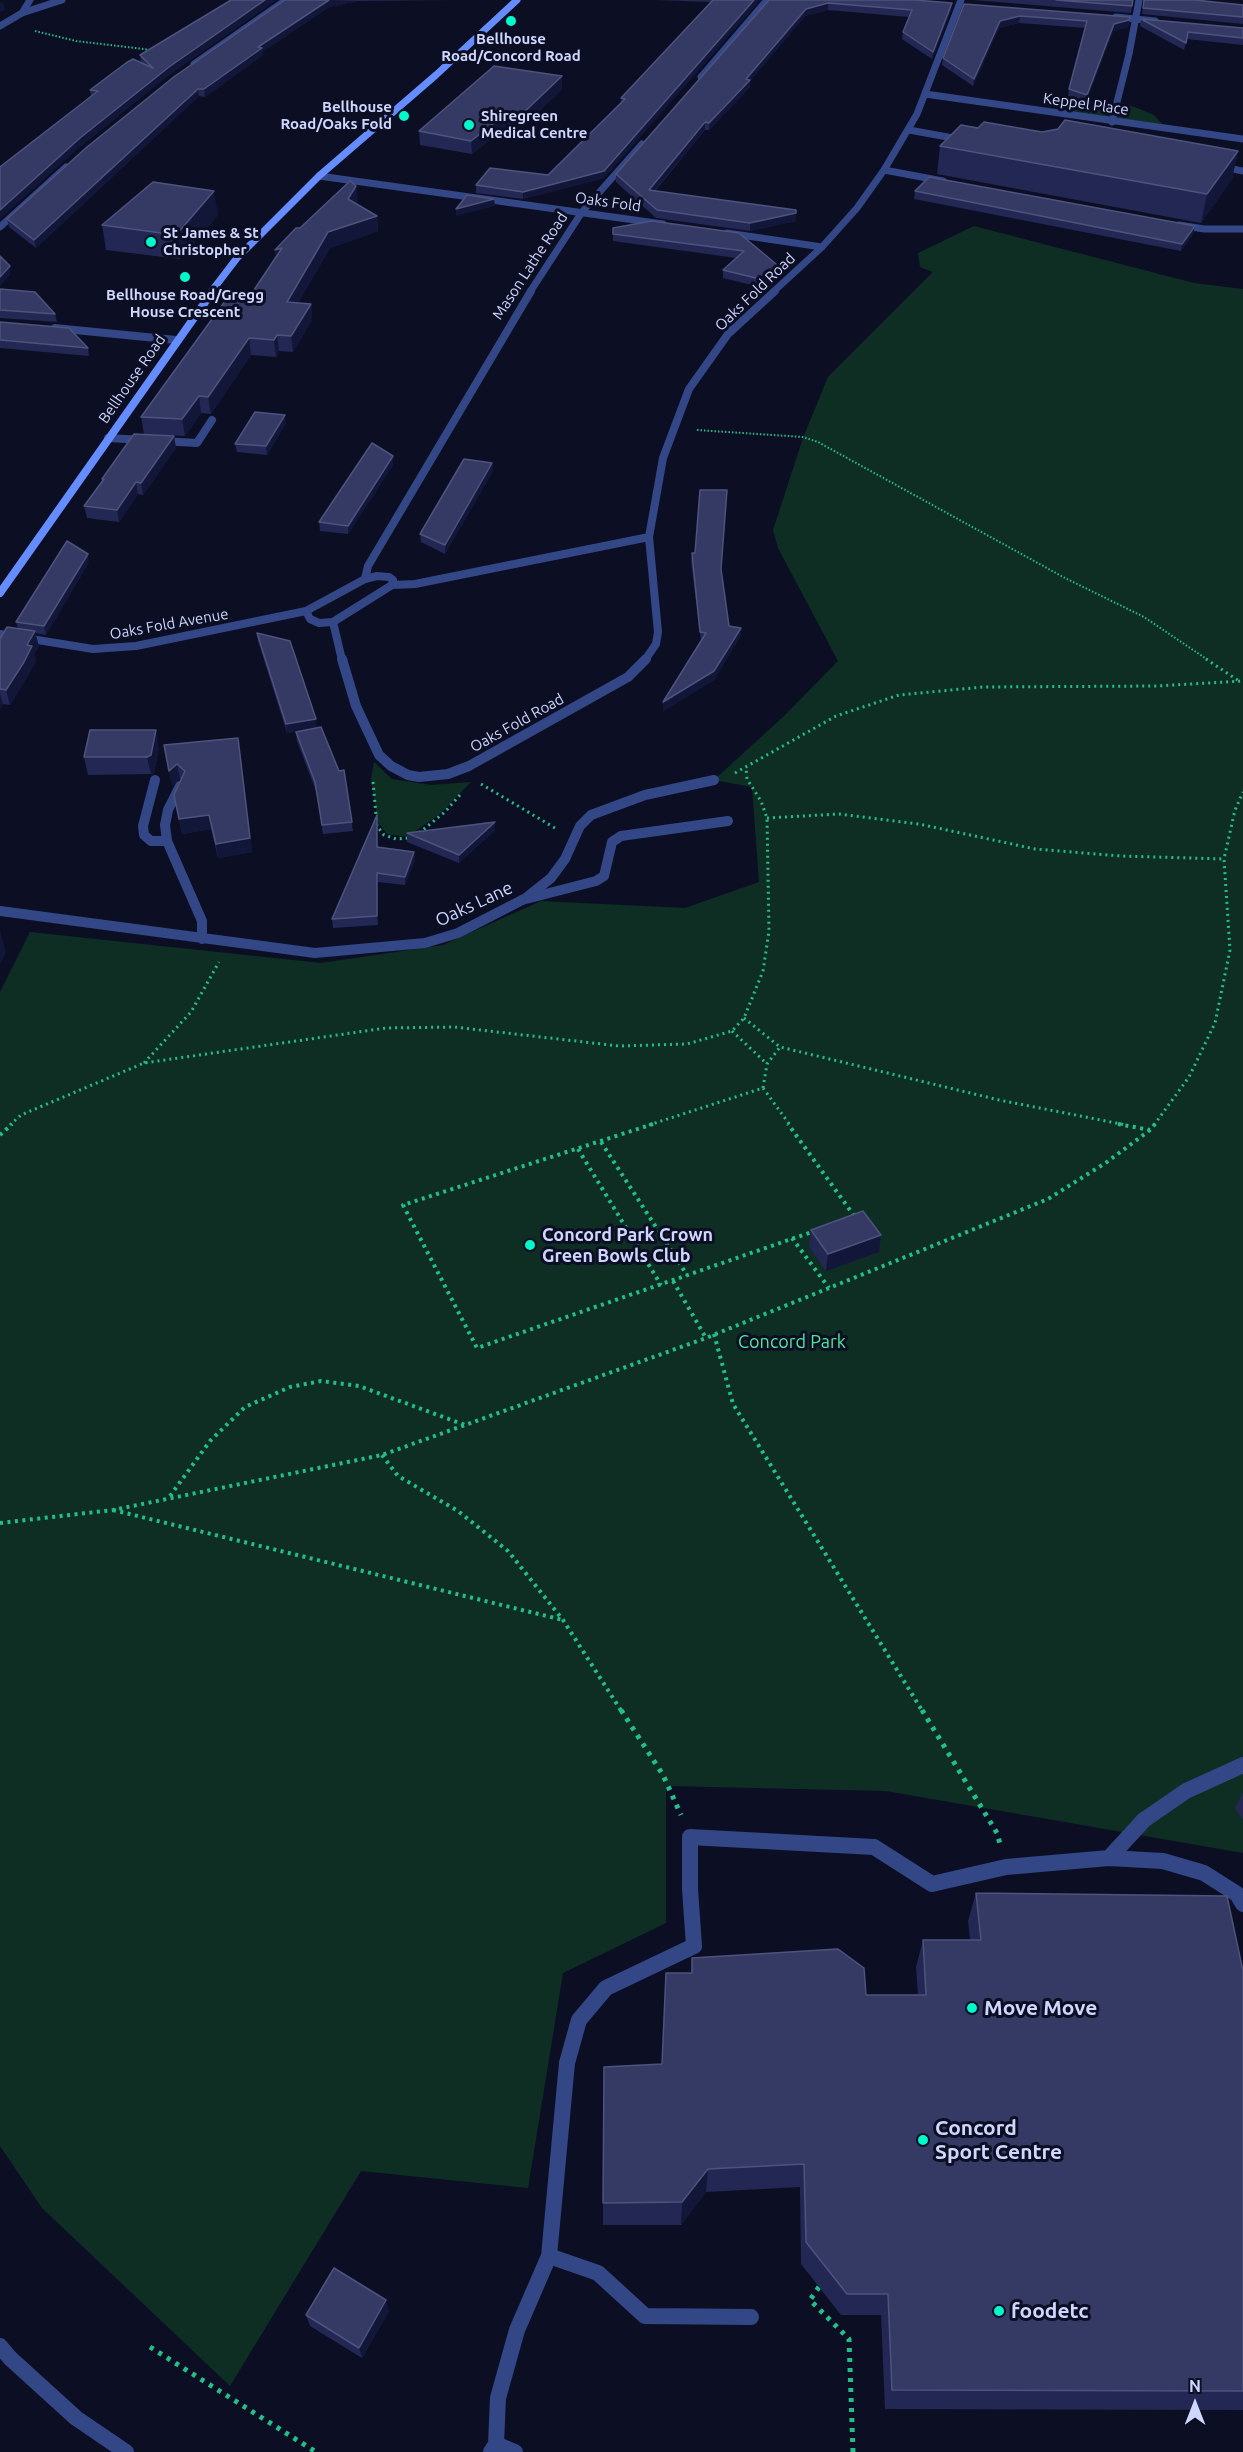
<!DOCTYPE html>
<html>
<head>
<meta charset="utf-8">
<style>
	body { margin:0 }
	#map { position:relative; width:1243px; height:2452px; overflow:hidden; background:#0c0f24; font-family:Ubuntu,sans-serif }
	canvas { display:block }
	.north { position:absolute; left:1165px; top:2374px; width:60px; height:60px; -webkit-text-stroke:4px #0c0f24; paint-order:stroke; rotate:0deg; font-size:16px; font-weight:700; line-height:24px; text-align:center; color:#cfd7ff }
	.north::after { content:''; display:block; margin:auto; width:21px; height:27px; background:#cfd7ff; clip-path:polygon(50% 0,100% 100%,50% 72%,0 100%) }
</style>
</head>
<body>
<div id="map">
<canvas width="1243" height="2452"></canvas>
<div class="north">N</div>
</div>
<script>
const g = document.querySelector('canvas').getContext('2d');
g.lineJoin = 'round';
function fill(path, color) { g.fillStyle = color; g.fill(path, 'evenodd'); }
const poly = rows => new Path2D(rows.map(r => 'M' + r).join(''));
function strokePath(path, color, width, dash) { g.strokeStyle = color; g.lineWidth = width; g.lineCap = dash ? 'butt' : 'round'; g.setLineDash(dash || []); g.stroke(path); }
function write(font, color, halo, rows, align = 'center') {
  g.font = font + ' Ubuntu,sans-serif'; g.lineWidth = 6; g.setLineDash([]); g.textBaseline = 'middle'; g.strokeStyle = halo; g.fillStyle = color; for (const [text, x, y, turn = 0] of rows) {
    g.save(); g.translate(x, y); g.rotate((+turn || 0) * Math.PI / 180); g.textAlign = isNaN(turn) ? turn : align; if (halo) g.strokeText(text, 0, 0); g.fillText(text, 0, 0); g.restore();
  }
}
const green = poly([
	[1103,103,1120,103,1137,108,1154,115,1162,124,1067,112],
	[974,226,1194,283,1243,289,1243,1853,886,1791,666,1786,666,1923,563,1973,528,2188,361,2171,230,2386,42,2208,0,2146,0,992,30,932,321,963,443,945,541,901,685,908,759,882,752,787,714,780,784,716,838,661,778,548,773,530,803,438,828,377,933,272,920,267,918,253],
	[374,762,392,779,431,785,471,782,440,814,407,837,387,834,378,822,371,779]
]);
const pathFar3 = poly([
	[35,31,76,41,152,50],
	[697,430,803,437,818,442,1065,578,1144,617,1208,660]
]);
const pathFar2 = poly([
	[1206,659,1239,681],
	[735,773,836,716,899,695,983,687,1156,686,1243,681],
	[373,782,377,826,384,835,396,839,410,838],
	[481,784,555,828],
	[767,818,839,814,919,824,1035,849,1121,856,1224,859],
	[419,833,445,812,460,795],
	[744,1018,780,1047,999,1100,1126,1125],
	[732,1031,767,1064],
	[144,1063,191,1012,219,962],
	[763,1088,767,1064,780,1047],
	[10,1125,21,1115,144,1063,386,1028,454,1027,619,1046,687,1044,732,1031,744,1018,763,971,769,931,767,818,761,801,747,779,746,768],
	[649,1125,763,1088,790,1125],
	[1154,1125,1189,1077,1215,1023,1230,950,1224,859,1235,810,1243,792]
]);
const pathFar1 = poly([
	[653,1124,403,1205,477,1348,855,1217,788,1124],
	[1118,1124,1150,1130],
	[0,1135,12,1124],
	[601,1142,687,1275],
	[578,1149,661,1285],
	[792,1238,829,1288],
	[673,1281,706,1338],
	[714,1334,733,1404,923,1712],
	[382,1455,398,1476,458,1511,508,1551,563,1620,622,1712],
	[170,1496,210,1441,245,1407,290,1387,321,1381,359,1386,465,1425],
	[113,1510,563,1620],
	[0,1523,113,1510,382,1455,706,1338,1048,1199,1107,1162,1150,1130,1155,1124]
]);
const path = poly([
	[621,1710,663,1775,681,1815],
	[922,1710,997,1833,1000,1844],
	[819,2287,810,2300,849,2339,853,2452],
	[150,2347,316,2452]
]);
const serviceFar3 = poly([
	[909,130,964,140],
	[1228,168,1243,171]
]);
const serviceFar2 = poly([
	[108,438,197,443,212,420]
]);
const serviceFar1 = poly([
	[155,780,143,826,144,835,151,841,167,841],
	[522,900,596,881,604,876,612,842,621,836,728,821]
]);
const service = poly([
	[1109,1858,1144,1820,1186,1791,1243,1765],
	[549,2256,598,2273,645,2316,751,2317],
	[496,2444,515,2452],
	[491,2452,496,2444,498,2398,517,2330,549,2256,567,2063,579,2020,606,1988,694,1946,690,1889,690,1837,874,1847,932,1884,1006,1867,1109,1858,1163,1861,1204,1873,1237,1894,1243,1904]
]);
const minorFar2 = poly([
	[22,13,62,0],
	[1116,17,1155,21],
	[194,64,286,0],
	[701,77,767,0],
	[925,94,1243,139],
	[1112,122,1129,54,1139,0],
	[884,170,943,181],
	[319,176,663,224],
	[1179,225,1204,229,1243,229],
	[0,227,66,167],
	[727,233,822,247],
	[530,292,582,212,642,144],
	[773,292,822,247,857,208,884,170,917,114,961,0]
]);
const minorFar1 = poly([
	[55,328,176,340],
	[377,576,389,577,393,580,392,585,333,622,319,623,310,619,306,611,365,579,377,576],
	[365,579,368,566,531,291],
	[392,585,415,584,649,537],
	[333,622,342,660],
	[0,634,93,649,136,646,306,611],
	[645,660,656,644,658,632,649,537,663,458,689,389,728,334,775,291]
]);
const minor = poly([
	[342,659,356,706,379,755,391,766,408,775,419,777,448,774,469,766,628,677,646,659],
	[180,786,168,810,165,825,167,841,202,921,202,939],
	[0,911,315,953,425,943,458,933,526,898,551,878,565,859,580,826,591,815,645,795,714,780]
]);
const tertiaryFar1 = poly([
	[0,26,22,13,30,0]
]);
const tertiary = poly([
	[0,2346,10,2358,76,2418,126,2452]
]);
const secondaryFar1 = poly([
	[211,292,237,258,319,176,436,75,517,0]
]);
const secondary = poly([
	[0,593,213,291]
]);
const wall = poly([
	[231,0,276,0,170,74,81,146,91,96,90,90,142,63,141,62,140,55],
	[285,0,457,0,357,1,329,7,262,52,263,55,205,97,199,96,36,248,9,227,7,219],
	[656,0,760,0,604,178,523,199,476,193,476,185,548,175,621,103,621,98,711,2],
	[769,0,915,0,951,10,932,59,902,39,903,32,909,17,828,10,805,16,750,81,750,87,709,130,705,130,655,191,796,221,750,231,656,218,616,182,616,174],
	[973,0,1133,0,1131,13],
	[1144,0,1243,5,1243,24,1142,14],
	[964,4,1130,17,1128,27,1113,31,1086,102,1068,96,1069,89,1086,28,1019,23,999,28,973,86,942,65,943,58],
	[1141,19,1243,28,1243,45,1187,39,1184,50,1140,26],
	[562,89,522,128,508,126,472,154,420,145,419,131],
	[978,128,1042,132,1238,151,1232,179,1201,223,937,174,940,146],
	[915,191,1195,226,1193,234,1181,251,914,199],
	[358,201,356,204,377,216,378,231,330,248,298,303,311,304,312,320,293,352,279,351,276,357,251,355,211,414,201,413,185,436,144,434,141,417,248,299,276,256,275,250,300,228],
	[218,215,180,259,106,250,102,225],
	[613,228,739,233,782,269,781,277,768,289,723,278,723,270,736,258,613,241],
	[0,289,55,314,57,322,0,318],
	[0,322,88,348,89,356,0,348],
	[286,423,267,455,237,452,235,444],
	[176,448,143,495,138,494,119,522,87,518,84,506,102,481,102,479],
	[393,456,393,465,348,534,320,531,319,522],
	[492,463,493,471,445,554,421,542,420,534],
	[692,553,721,570,729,626,741,628,740,637,714,680,663,711,663,702,701,641,691,562],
	[89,562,46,635,35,633,39,647,34,654,36,661,27,677,10,705,3,704,0,709,0,639,18,629,16,622],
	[257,633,317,728,339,771,344,770,353,831,323,834,316,791,297,741,296,732,314,729,287,733,258,641],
	[238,738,252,852,218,858,211,829,182,834,174,795,181,779,180,779,172,785,164,745],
	[159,748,154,773,151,774,88,775,84,757],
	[377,815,378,847,414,852,415,860,405,885,378,882,378,925,333,928,332,919],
	[495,830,459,863,407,842,407,833],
	[811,1230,881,1235,879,1252,826,1271,809,1247],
	[1243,1792,1243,1820,1235,1808],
	[976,1893,1243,1971,1243,2410,885,2409,881,2315,841,2315,801,2264,800,2187,706,2192,681,2225,603,2225,603,2203,662,2064,691,1973,692,1958,866,1995,918,1995,916,1967,923,1940,970,1940,968,1921],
	[389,2311,362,2358,310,2326,306,2315]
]);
const shadedWall = poly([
	[265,0,276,0,170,74,81,146,0,219,0,210,80,138,169,67],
	[329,0,357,1,329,7,262,52,263,55,205,97,204,89,258,47],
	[754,0,760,0,604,178,523,199,523,192,604,171],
	[3,2,5,10,0,12,0,3],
	[828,3,828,10,805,16,750,81,750,87,709,130,709,123,806,9],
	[952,3,951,10,932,59,933,52],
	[1020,16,1019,23,999,28,973,86,974,79,1000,21],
	[1129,20,1128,27,1113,31,1086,102,1087,95,1114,24],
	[562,76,562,89,522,128,521,115],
	[198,89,199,96,36,248,34,240],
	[507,113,508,126,472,154,471,141],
	[705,122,705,130,649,197,649,190],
	[1238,151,1232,179,1201,223,1207,194],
	[356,186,358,201,349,215,348,199],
	[214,191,218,215,180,259,176,235],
	[494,199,495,206,456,216,456,209],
	[796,213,796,221,750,231,750,223],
	[377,216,378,231,330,248,289,318,287,302,328,232],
	[1195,226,1193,234,1181,251,1182,244],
	[282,248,277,266,275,250],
	[10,266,11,274,0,286,0,277],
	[782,269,781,277,768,289,768,281],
	[311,304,312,320,293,352,291,336],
	[277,335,279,351,276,357,274,340],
	[249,338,251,355,211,414,208,397],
	[199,396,201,413,185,436,182,419],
	[285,415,286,423,267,455,266,446],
	[174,436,176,448,143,495,141,483],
	[393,456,393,465,348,534,348,526],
	[492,463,493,471,445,554,445,545],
	[136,482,138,494,119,522,117,510],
	[88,554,89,562,46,635,44,626],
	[741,628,740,637,714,680,663,711,663,702],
	[35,631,39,647,34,654,36,661,27,677,10,705,6,690,27,645],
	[0,694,3,704,0,709],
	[316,719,317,728,287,733,286,724],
	[156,730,159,748,154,773,151,774,147,757],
	[238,738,252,852,218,858,216,844],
	[177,764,180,779,172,785,169,771],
	[209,815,211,829,182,834,179,819],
	[377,815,378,824,378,856,377,847],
	[495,822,495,830,459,863,459,855],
	[414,852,415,860,405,885,405,877],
	[377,873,378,882,378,925,377,916],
	[0,930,6,953,0,964],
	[881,1235,879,1252,826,1271,828,1254],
	[708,2169,706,2192,681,2225,682,2202],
	[386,2300,389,2311,362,2358,359,2348]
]);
const building = poly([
	[231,0,265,0,169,67,80,138,0,210,0,167,98,91,90,90,126,63,133,59,153,68,140,55,231,0],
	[285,0,329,0,258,47,262,48,204,89,198,89,34,240,7,219,87,147,175,76,285,0],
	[713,0,754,0,604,171,523,192,476,185,490,168,548,175,625,99,621,98,713,0],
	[769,0,915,0,952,3,933,52,903,32,912,10,828,3,806,9,746,79,750,80,709,123,705,122,649,190,796,210,796,213,750,223,657,210,616,174,769,0],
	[1056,0,1133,0,1132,6,1056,0],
	[1144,0,1195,0,1243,5,1243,17,1143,8,1144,0],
	[964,4,1130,17,1129,20,1114,24,1087,95,1069,89,1087,21,1020,16,1000,21,974,79,943,58,964,4],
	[1141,19,1243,28,1243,38,1188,32,1186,43,1141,19],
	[494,66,562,76,521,115,507,113,471,141,419,131,494,66],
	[1065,120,1238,151,1207,194,940,146,961,125,978,128,984,122,1042,132,1058,129,1065,120],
	[929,177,1195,226,1182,244,915,191,929,177],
	[350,181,356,186,348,199,377,216,328,232,287,302,311,304,291,336,277,335,274,340,249,338,208,397,199,396,182,419,141,417,228,297,248,299,282,248,275,250,296,228,300,228,350,181],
	[153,182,214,191,176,235,102,225,153,182],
	[467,195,494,199,456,209,467,195],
	[652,221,739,233,782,269,768,281,723,270,744,251,613,234,613,228,652,221],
	[0,256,10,266,0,277,0,256],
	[0,289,35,292,55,314,0,310,0,289],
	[0,322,69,328,88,348,0,340,0,322],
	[255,412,285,415,266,446,235,444,255,412],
	[134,434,174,436,141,483,136,482,117,510,84,506,104,479,102,479,134,434],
	[372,443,393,456,348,526,319,522,372,443],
	[464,459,492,463,445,545,420,534,464,459],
	[700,490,727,490,721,569,729,626,741,628,714,671,663,702,706,633,700,632,692,553,695,553,700,490],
	[67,541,88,554,44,626,16,622,67,541],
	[7,627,35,631,27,645,32,646,24,662,6,690,0,689,0,639,7,627],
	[257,633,290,641,316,719,286,724,257,633],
	[321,727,339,771,344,770,352,822,322,825,315,782,296,732,321,727],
	[90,730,156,730,151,755,147,757,84,757,90,730],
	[238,738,250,838,216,844,209,815,179,819,174,795,185,771,177,764,169,771,164,745,238,738],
	[377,815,377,847,414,852,405,877,377,873,377,916,332,919,377,815],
	[495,822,459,855,407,833,495,822],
	[863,1211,881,1235,828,1254,811,1230,863,1211],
	[976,1893,1227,1896,1243,1971,1243,2391,892,2390,888,2294,847,2294,806,2242,804,2164,708,2169,682,2202,603,2203,604,2067,662,2064,666,1973,692,1973,692,1958,838,1949,864,1968,866,1995,926,1995,923,1940,981,1940,976,1893],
	[334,2268,386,2300,359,2348,306,2315,334,2268]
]);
const markers = [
	[511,21,6,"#00facb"],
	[404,116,6,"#00facb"],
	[469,125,6,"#00facb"],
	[151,242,6,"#00facb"],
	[185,277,6,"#00facb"],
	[530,1245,6,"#00facb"],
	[972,2008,6,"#00facb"],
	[923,2140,6,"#00facb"],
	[999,2311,6,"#00facb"]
];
const farPoinames = [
	["Bellhouse",511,39],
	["Road/Concord Road",511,56],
	["Bellhouse",392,107,"right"],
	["Road/Oaks Fold",392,124,"right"],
	["Shiregreen",481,116,"left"],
	["Medical Centre",481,133,"left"],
	["St James & St",163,233,"left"],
	["Christopher",163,250,"left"],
	["Bellhouse Road/Gregg",185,295],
	["House Crescent",185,312]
];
const farStreetnames = [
	["Keppel Place",1086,104,8],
	["Oaks Fold",608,202,8],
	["Mason Lathe Road",530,266,-57],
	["Oaks Fold Road",755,292,-44],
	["Bellhouse Road",132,379,-55],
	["Oaks Fold Avenue",169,624,-10],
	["Oaks Fold Road",517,723,-29]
];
const streetNames = [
	["Oaks Lane",474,904,-25]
];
const poiNames = [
	["Concord Park Crown",542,1235],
	["Green Bowls Club",542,1256]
];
const parkNames = [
	["Concord Park",792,1342]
];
const nearPoinames = [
	["Move Move",984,2008],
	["Concord",935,2128],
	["Sport Centre",935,2152],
	["foodetc",1011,2311]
];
fill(green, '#0e2e24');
strokePath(pathFar3, '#24be89', 2, [1.5, 2]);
strokePath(pathFar2, '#24be89', 3, [2, 4]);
strokePath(pathFar1, '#24be89', 4, [3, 4.5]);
strokePath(path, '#24be89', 5, [4, 6]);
strokePath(serviceFar3, '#334787', 7);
strokePath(serviceFar2, '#334787', 8);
strokePath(serviceFar1, '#334787', 10);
strokePath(service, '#334787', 16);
strokePath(minorFar2, '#334787', 7);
strokePath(minorFar1, '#334787', 8);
strokePath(minor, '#334787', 10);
strokePath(tertiaryFar1, '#334787', 7);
strokePath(tertiary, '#334787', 16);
strokePath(secondaryFar1, '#668dff', 7);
strokePath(secondary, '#668dff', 8);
fill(wall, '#232753');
fill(shadedWall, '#121638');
fill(building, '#353a65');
strokePath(building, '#4e537e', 1.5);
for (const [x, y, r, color] of markers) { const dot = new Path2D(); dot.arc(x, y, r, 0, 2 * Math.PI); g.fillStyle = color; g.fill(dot); strokePath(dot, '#0c0f24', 2); }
write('bold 15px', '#cfd7ff', '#0c0f24', farPoinames);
write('15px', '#cfd7ff', '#0c0f24', farStreetnames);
write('18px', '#cfd7ff', '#0c0f24', streetNames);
write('bold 18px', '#cfd7ff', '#0c0f24', poiNames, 'left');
write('18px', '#50e997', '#0c0f24', parkNames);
write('bold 21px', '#cfd7ff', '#0c0f24', nearPoinames, 'left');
</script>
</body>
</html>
